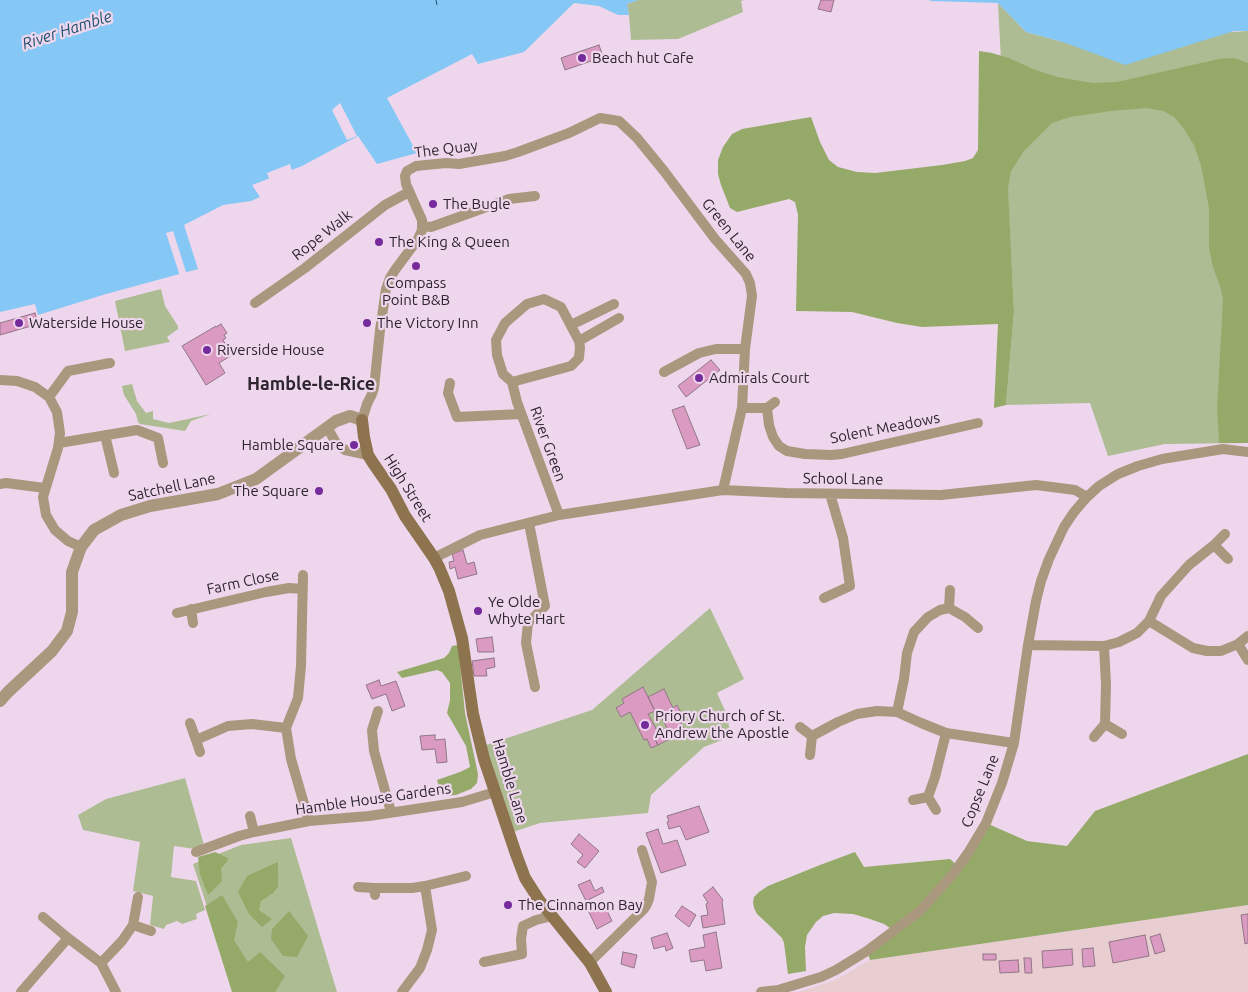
<!DOCTYPE html>
<html>
<head>
<meta charset="utf-8">
<style>
	body { margin:0 }
	canvas { display:block; background:#eed7ed }
</style>
</head>
<body>
<canvas width="1248" height="992"></canvas>
<script>
const g = document.querySelector('canvas').getContext('2d');
g.lineJoin = 'round';
function fill(path, color) { g.fillStyle = color; g.fill(path, 'evenodd'); }
const poly = rows => new Path2D(rows.map(r => 'M' + r).join(''));
function strokePath(path, color, width, dash) { g.strokeStyle = color; g.lineWidth = width; g.lineCap = dash ? 'butt' : 'round'; g.setLineDash(dash || []); g.stroke(path); }
function write(font, color, halo, rows, align = 'center') {
  g.font = font + ' Ubuntu,sans-serif'; g.lineWidth = 4.5; g.setLineDash([]); g.textBaseline = 'middle'; g.strokeStyle = halo; g.fillStyle = color; for (const [text, x, y, turn = 0] of rows) {
    g.save(); g.translate(x, y); g.rotate((+turn || 0) * Math.PI / 180); g.textAlign = isNaN(turn) ? turn : align; if (halo) g.strokeText(text, 0, 0); g.fillText(text, 0, 0); g.restore();
  }
}
const industrial = poly([
	[1248,905,1248,992,798,992,835,980,870,960]
]);
const green = poly([
	[638,0,744,0,741,1,743,12,678,39,631,40,629,15,627,4],
	[998,3,1026,32,1063,42,1248,31,1248,443,1165,444,1108,456,1090,403,1006,405,1014,312],
	[161,289,165,306,178,326,178,329,167,337,170,342,125,351,115,301],
	[132,384,137,401,146,413,153,411,153,419,169,423,211,414,191,421,185,431,140,424,138,422,136,414,124,395,122,386],
	[710,608,744,679,717,693,728,717,730,737,704,747,651,795,648,813,540,823,510,833,483,746,592,710],
	[185,778,204,845,195,849,174,846,171,877,196,881,205,910,196,914,197,919,182,924,177,921,166,925,164,929,150,925,153,896,133,891,140,842,83,830,78,815,106,799],
	[291,838,337,992,235,992,193,864,241,845]
]);
const forest = poly([
	[979,51,992,53,1009,58,1033,69,1057,77,1093,83,1117,82,1219,59,1234,58,1248,63,1248,443,1219,443,1217,408,1223,300,1221,289,1213,267,1209,248,1209,208,1201,166,1194,145,1184,129,1174,117,1163,111,1146,108,1111,111,1070,117,1052,123,1024,151,1011,171,1008,188,1014,312,1006,405,994,408,998,324,922,327,897,323,852,312,796,311,798,215,795,202,789,199,737,212,730,208,721,185,718,174,718,160,723,147,732,134,742,129,811,117,820,142,829,160,838,167,857,172,875,173,942,165,965,161,973,158,978,150],
	[458,645,465,713,478,774,477,783,471,789,456,795,442,796,437,780,460,772,470,767,466,746,447,713,450,700,450,683,442,672,437,670,402,678,397,672,444,658,449,653,452,646],
	[1248,754,1248,905,870,960,867,951,894,931,884,924,870,919,853,914,834,913,823,916,816,922,807,935,805,947,806,971,788,974,784,943,782,938,771,927,757,914,754,908,753,902,754,897,759,892,768,886,820,865,855,852,864,867,950,859,958,866,986,823,1027,841,1067,846,1095,811],
	[215,852,228,858,227,862,221,868,222,881,208,895,200,874,198,857],
	[278,862,278,887,273,893,261,901,259,910,272,919,262,927,249,914,238,892,247,876],
	[222,895,238,922,234,940,248,962,260,952,285,976,275,992,232,992,205,906],
	[289,911,308,936,297,957,283,956,271,939,272,929]
]);
const water = poly([
	[0,0,638,0,627,4,629,15,618,15,599,6,574,3,524,52,478,64,472,54,387,98,417,153,377,164,358,136,302,166,252,185,260,197,251,201,223,205,184,225,198,269,106,294,38,315,35,304,0,312],
	[928,0,1248,0,1248,31,1234,31,1125,65,1063,42,1026,32,998,3,932,1]
]);
const pier = poly([
	[340,103,357,136,347,140,332,110],
	[290,164,292,172,270,181,267,173],
	[173,231,187,275,180,276,166,233]
]);
const ferry = poly([
	[436,0,437,5]
]);
const building = poly([
	[821,0,834,0,831,12,818,9,821,0],
	[599,45,603,57,565,70,561,58,599,45],
	[35,313,38,324,0,335,0,323,35,313],
	[221,324,227,333,224,335,226,338,223,340,232,355,219,363,225,373,206,385,182,346,216,326,216,327,221,324],
	[711,360,720,370,686,397,678,386,711,360],
	[684,406,700,445,687,449,672,410,684,406],
	[463,550,467,564,474,562,477,574,458,579,455,567,450,569,449,562,454,561,452,554,463,550],
	[492,637,494,652,478,652,476,639,492,637],
	[494,658,495,667,486,669,487,676,474,676,472,661,494,658],
	[379,680,381,686,396,681,405,706,392,711,386,694,372,699,366,685,379,680],
	[643,687,655,711,648,714,659,734,654,737,658,745,651,748,647,739,644,740,630,712,621,717,616,708,624,703,622,699,643,687],
	[664,689,673,708,677,705,682,715,678,717,685,731,658,745,654,737,659,734,658,733,667,728,657,709,655,711,648,697,664,689],
	[435,735,435,740,445,739,447,762,437,763,435,749,422,750,420,736,435,735],
	[699,806,709,832,686,840,680,826,669,829,667,822,669,821,667,816,699,806],
	[658,829,663,844,677,840,686,865,661,873,646,833,658,829],
	[579,834,599,851,585,868,577,862,583,855,571,844,579,834],
	[590,880,595,891,602,887,604,892,586,901,578,885,590,880],
	[713,887,723,900,722,902,725,924,703,928,701,916,708,915,706,904,708,903,703,895,713,887],
	[602,900,612,921,597,929,587,908,602,900],
	[682,906,696,915,689,927,675,916,682,906],
	[1248,914,1248,943,1245,944,1241,915,1248,914],
	[716,932,722,968,706,971,704,960,691,962,689,950,705,947,703,935,716,932],
	[667,933,673,948,666,951,665,946,654,949,651,938,667,933],
	[1160,934,1165,951,1155,954,1150,937,1160,934],
	[1145,935,1149,956,1113,963,1109,942,1145,935],
	[1093,948,1095,966,1083,967,1082,949,1093,948],
	[1072,949,1073,965,1043,968,1042,951,1072,949],
	[623,952,637,955,634,968,621,964,623,952],
	[983,954,996,954,996,960,983,960,983,954],
	[1024,958,1031,958,1032,973,1025,973,1024,958],
	[1018,960,1019,972,1000,973,999,961,1018,960]
]);
const minor = poly([
	[422,226,431,227,509,199,535,196],
	[255,303,305,268,385,205,409,192],
	[571,325,614,304],
	[579,341,619,318],
	[664,372,699,353,716,349,745,349],
	[0,380,17,381,35,387,49,397,57,412,60,433,58,448,43,497,46,515,55,530,68,541,81,547],
	[512,382,571,366,579,358,580,347,579,341,561,307,544,299,527,304,505,323,496,340,497,355,503,374,512,382,517,402,559,515],
	[450,383,448,393,457,417,521,414],
	[49,397,68,371,110,363],
	[742,408,767,408,775,402],
	[767,408,769,425,773,437,779,446,787,451,805,454,831,455,842,454,978,423],
	[362,420,367,404,372,394,374,388,380,330,386,289,390,278,395,270,418,239,422,230,422,220,406,184,405,176,407,171,416,166,446,163,459,164,505,156,518,152,569,133,600,118,619,121,637,138,664,171,715,239,746,274,750,283,752,296,745,349,742,408,723,490],
	[327,427,336,443,345,450,368,455],
	[105,435,114,473],
	[59,443,137,430,158,438,163,463],
	[0,484,6,483,45,488],
	[529,523,545,606,528,623,526,643,535,687],
	[1214,545,1225,534],
	[434,558,480,535,559,515,723,490,786,493,941,495,1036,485,1075,490,1087,497],
	[303,575,301,666,298,698,286,728,291,759,309,821],
	[824,598,850,586,843,538,830,494],
	[949,608,950,590],
	[191,609,193,623],
	[177,613,266,592,289,588,303,589],
	[1149,621,1193,648,1207,651,1221,651,1238,644,1248,660],
	[1238,644,1248,636],
	[1028,645,1104,646,1119,642,1137,633,1149,621,1161,596,1189,565,1214,545,1228,559],
	[1104,646,1106,684,1105,724,1122,734],
	[378,711,372,730,374,751,391,812],
	[897,712,904,679,907,653,914,632,928,617,940,610,949,608,965,617,978,628],
	[190,723,196,740],
	[800,727,812,736],
	[1094,737,1105,724],
	[200,752,196,740,228,726,252,724,286,728],
	[810,755,812,736,838,722,857,714,877,711,897,712,921,723,946,733,1014,743],
	[928,797,936,810],
	[913,800,928,797,935,777,946,733],
	[250,816,254,832],
	[196,852,239,836,254,832,309,821,369,816,462,802,495,792],
	[425,886,466,876],
	[358,887,374,888],
	[375,895,374,888,412,888,425,886,432,930,427,950,420,968,402,992],
	[43,917,68,938,101,963,116,992],
	[133,925,151,931],
	[484,962,522,954,521,939,523,926,536,920,552,916],
	[101,963,122,941,133,925,138,897],
	[589,963,644,909,647,904,649,899,652,882,642,850],
	[21,992,68,938],
	[761,992,778,990,821,977,836,970,867,951,920,911,953,874,968,853,986,823,1002,783,1014,743,1028,645,1036,601,1041,581,1049,559,1064,527,1074,512,1087,497,1099,486,1118,474,1138,466,1162,459,1223,449,1248,452]
]);
const tertiary = poly([
	[0,701,8,692,52,651,67,631,72,612,72,572,81,547,94,530,121,515,150,506,218,494,256,479,336,421,350,416,362,420]
]);
const secondary = poly([
	[362,420,364,437,368,455,373,463,391,489,405,516,434,558,439,567,449,591,462,638,473,714,484,759,516,854,525,878,539,900,590,963,606,992]
]);
const markers = [
	[582,58,5,"#762b9d"],
	[433,204,5,"#762b9d"],
	[379,242,5,"#762b9d"],
	[416,266,5,"#762b9d"],
	[19,323,5,"#762b9d"],
	[367,323,5,"#762b9d"],
	[207,350,5,"#762b9d"],
	[699,378,5,"#762b9d"],
	[354,445,5,"#762b9d"],
	[319,491,5,"#762b9d"],
	[478,611,5,"#762b9d"],
	[645,725,5,"#762b9d"],
	[508,905,5,"#762b9d"]
];
const poiNames = [
	["Beach hut Cafe",592,58],
	["The Bugle",443,204],
	["The King & Queen",389,242],
	["Compass",416,283,"center"],
	["Point B&B",416,300,"center"],
	["Waterside House",29,323],
	["The Victory Inn",377,323],
	["Riverside House",217,350],
	["Admirals Court",709,378],
	["Hamble Square",344,445,"right"],
	["The Square",309,491,"right"],
	["Ye Olde",488,602],
	["Whyte Hart",488,619],
	["Priory Church of St.",655,716],
	["Andrew the Apostle",655,733],
	["The Cinnamon Bay",518,905]
];
const streetNames = [
	["The Quay",446,149,-7],
	["Green Lane",729,230,51],
	["Rope Walk",322,235,-38],
	["Solent Meadows",885,428,-11],
	["River Green",548,444,70],
	["School Lane",843,479,1],
	["Satchell Lane",172,487,-12],
	["High Street",408,488,58],
	["Farm Close",243,582,-12],
	["Hamble Lane",510,781,73],
	["Copse Lane",980,791,-68],
	["Hamble House Gardens",373,799,-8]
];
const waterNames = [
	["River Hamble",67,30,-18]
];
const quarterNames = [
	["Hamble-le-Rice",311,384]
];
fill(industrial, '#e8ced1');
fill(green, '#aebc93');
fill(forest, '#95aa68');
fill(water, '#85c7f5');
fill(pier, '#eed7ed');
strokePath(ferry, '#215271', 1, [6, 5]);
fill(building, '#db9ac2');
strokePath(building, '#907786', 1);
strokePath(minor, '#a9987e', 10);
strokePath(tertiary, '#a9987e', 12);
strokePath(secondary, '#8e744e', 12);
for (const [x, y, r, color] of markers) { const dot = new Path2D(); dot.arc(x, y, r, 0, 2 * Math.PI); g.fillStyle = color; g.fill(dot); strokePath(dot, '#eed7ed', 2); }
write('15px', '#2e252e', '#eed7ed', poiNames, 'left');
write('15px', '#2e252e', '#eed7ed', streetNames);
write('italic 16px', '#215271', '#eed7ed', waterNames);
write('bold 18px', '#2e252e', '#eed7ed', quarterNames);
</script>
</body>
</html>
